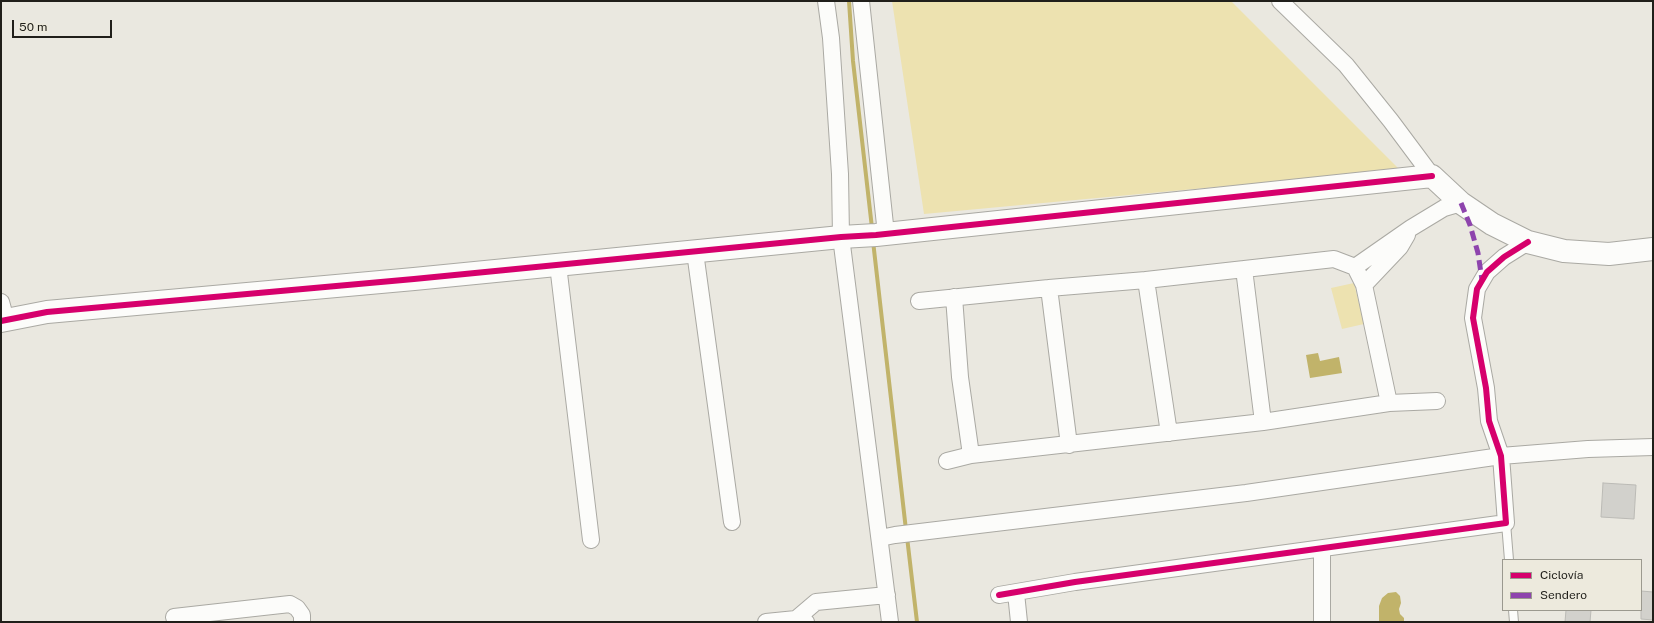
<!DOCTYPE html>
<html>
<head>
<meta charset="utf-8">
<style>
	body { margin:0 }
	#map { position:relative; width:1654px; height:623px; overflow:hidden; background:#eae8e0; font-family:"Public Sans",sans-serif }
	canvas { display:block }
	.frame { position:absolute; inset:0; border:2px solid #201f1a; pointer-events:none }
	.legend { position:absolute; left:1502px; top:559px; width:140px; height:52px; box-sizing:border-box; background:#edeadd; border:1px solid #9b998f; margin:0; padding:5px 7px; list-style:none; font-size:12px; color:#201f1a }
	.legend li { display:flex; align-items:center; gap:8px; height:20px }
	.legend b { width:20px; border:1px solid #9b998f }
	.scale { position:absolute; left:12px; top:20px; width:100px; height:18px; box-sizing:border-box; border:2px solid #201f1a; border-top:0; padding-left:5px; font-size:12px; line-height:14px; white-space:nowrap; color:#201f1a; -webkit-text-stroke:3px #edeadd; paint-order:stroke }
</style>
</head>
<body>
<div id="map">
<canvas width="1654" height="623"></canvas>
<div class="frame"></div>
<ul class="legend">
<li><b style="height:5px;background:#d6006c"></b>Ciclovía</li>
<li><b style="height:5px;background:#8e44ad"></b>Sendero</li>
</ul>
<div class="scale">50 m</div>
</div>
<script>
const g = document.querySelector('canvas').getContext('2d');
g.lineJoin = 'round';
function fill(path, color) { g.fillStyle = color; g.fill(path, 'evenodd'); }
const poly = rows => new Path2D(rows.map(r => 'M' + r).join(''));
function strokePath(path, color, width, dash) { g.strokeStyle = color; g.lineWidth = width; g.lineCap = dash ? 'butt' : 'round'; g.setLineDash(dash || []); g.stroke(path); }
const green = poly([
	[892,1,1231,1,1400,170,924,214],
	[1354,283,1364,324,1342,329,1331,288]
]);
const water = poly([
	[1318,353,1320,361,1339,357,1342,373,1310,378,1306,355],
	[1396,592,1400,596,1401,603,1399,609,1400,614,1404,618,1404,622,1379,622,1379,606,1382,598,1388,593]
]);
const stream = poly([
	[849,1,853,61,872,228],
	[873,241,906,530],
	[907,537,917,622]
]);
const building = poly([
	[1603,483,1636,485,1634,519,1601,517,1603,483],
	[1641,591,1653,592,1653,620,1641,619,1641,591],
	[1566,610,1591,610,1590,622,1565,622,1566,610]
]);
const lane = poly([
	[1506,523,1509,560],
	[1513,610,1514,622]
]);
const street = poly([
	[826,1,831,38,840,174,841,237,890,622],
	[861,1,886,234],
	[1280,1,1346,65,1391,121,1432,176],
	[695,252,732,522],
	[558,265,591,540],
	[1355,267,1411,228,1444,208,1461,203],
	[1244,269,1263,422],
	[1146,280,1169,433],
	[1364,285,1400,247,1407,235],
	[1049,288,1069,445],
	[954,297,960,377,971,455],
	[919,301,1049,288,1146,280,1334,259,1355,267,1364,285,1389,403],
	[1,302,6,320],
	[947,461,971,455,1263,422,1389,403,1437,401],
	[880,538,895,535,1246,493,1501,456,1588,449,1653,447],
	[1322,549,1322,622],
	[1016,593,1019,622],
	[999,595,1075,582,1506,523,1501,456,1489,421,1486,388,1473,318,1477,289,1487,272,1504,257,1528,242],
	[174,617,290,604,297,608,302,615,302,622],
	[796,619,816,602,887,595],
	[766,622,796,619,806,622]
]);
const secondary = poly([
	[1,321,47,312,414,279,841,237,876,235,1432,176,1461,203,1492,224,1528,242,1564,251,1609,254,1653,249]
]);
const quiet = poly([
	[1461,203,1470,225,1478,253,1482,280]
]);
const cycleway = poly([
	[1,321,47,312,414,279,841,237,876,235,1432,176],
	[999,595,1075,582,1506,523,1501,456,1489,421,1486,388,1473,318,1477,289,1487,272,1504,257,1528,242]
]);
fill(green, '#ede2b0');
fill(water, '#c1b36a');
strokePath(stream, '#c1b36a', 4);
fill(building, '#d2d1cc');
strokePath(building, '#bbbab5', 1);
strokePath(lane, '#aaa9a3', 10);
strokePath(street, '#aaa9a3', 18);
strokePath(secondary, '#aaa9a3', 24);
strokePath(lane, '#fcfcfa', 8);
strokePath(street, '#fcfcfa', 16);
strokePath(secondary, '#fcfcfa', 22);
strokePath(quiet, '#8e44ad', 5, [10, 5]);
strokePath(cycleway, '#d6006c', 6);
</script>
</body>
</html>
